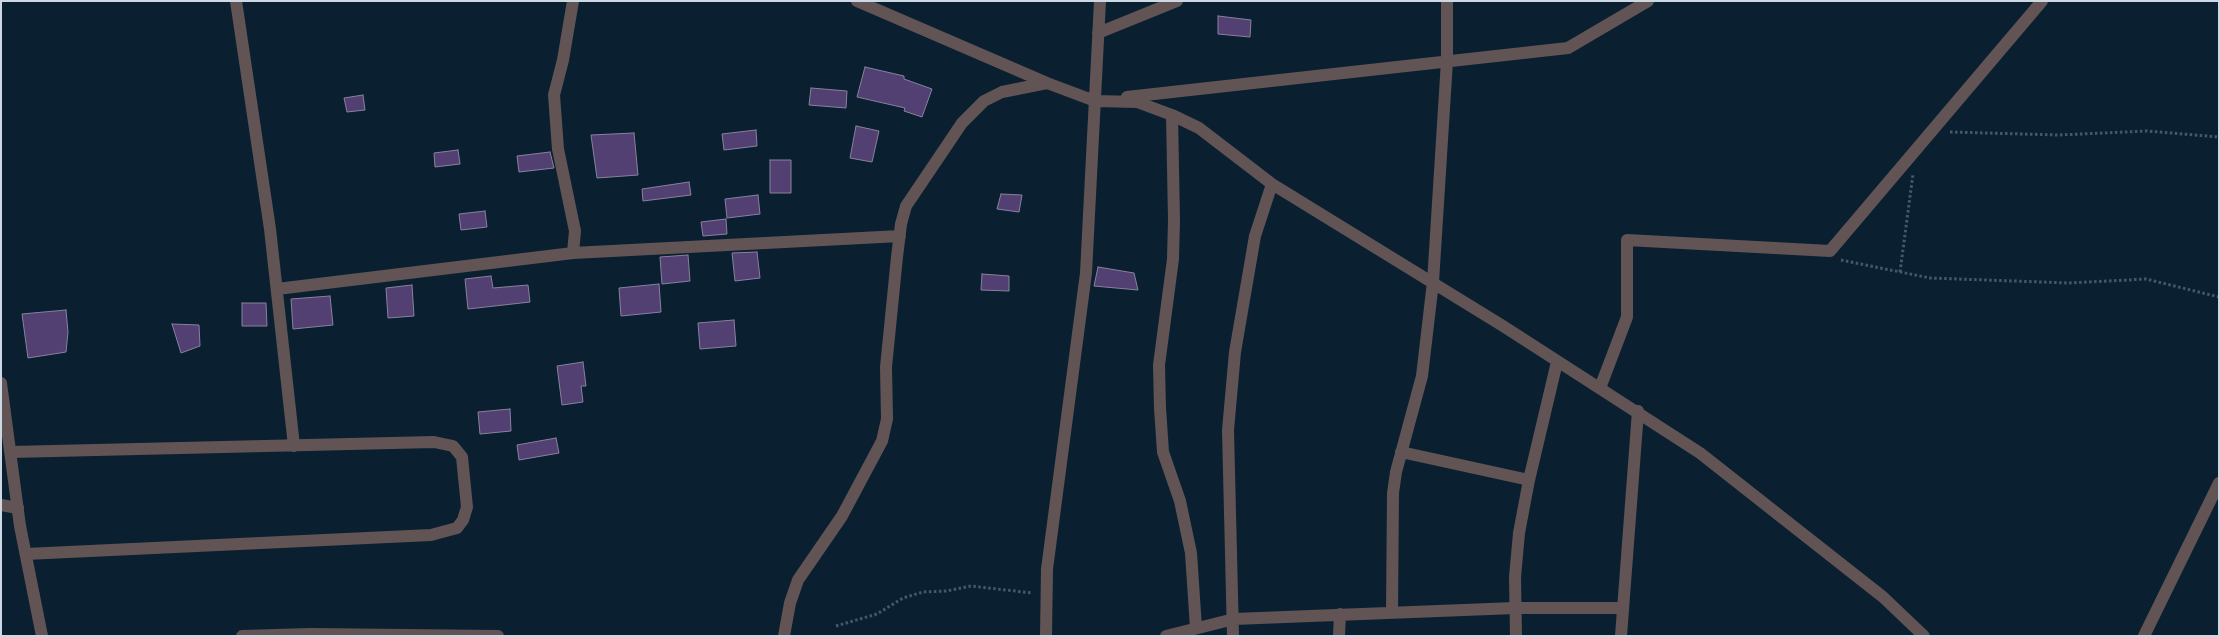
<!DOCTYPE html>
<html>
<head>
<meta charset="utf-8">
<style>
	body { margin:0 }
	#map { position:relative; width:2220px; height:637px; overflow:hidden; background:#0a2031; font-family:Poppins,sans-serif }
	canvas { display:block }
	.frame { position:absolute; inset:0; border:2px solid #ccd9e5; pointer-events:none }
</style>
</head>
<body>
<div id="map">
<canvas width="2220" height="637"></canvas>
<div class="frame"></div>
</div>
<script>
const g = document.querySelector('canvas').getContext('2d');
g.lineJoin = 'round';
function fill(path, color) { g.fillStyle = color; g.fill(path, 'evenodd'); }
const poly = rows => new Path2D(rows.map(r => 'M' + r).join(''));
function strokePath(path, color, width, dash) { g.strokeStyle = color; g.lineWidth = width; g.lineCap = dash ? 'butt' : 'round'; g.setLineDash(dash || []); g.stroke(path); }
const building = poly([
	[1218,16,1251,20,1250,37,1218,34,1218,16],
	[865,67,904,76,904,79,932,89,922,117,904,111,905,108,857,97,865,67],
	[811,88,847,91,846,108,809,105,811,88],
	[363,95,365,110,347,112,344,98,363,95],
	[856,126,879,131,872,162,850,158,856,126],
	[756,130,757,146,724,150,722,134,756,130],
	[634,133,638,175,597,178,591,135,634,133],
	[458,150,460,164,435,167,434,153,458,150],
	[550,152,554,168,519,172,517,156,550,152],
	[770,160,791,160,791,193,770,193,770,160],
	[689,182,691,195,643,201,642,189,689,182],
	[1001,194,1022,195,1019,212,997,209,1001,194],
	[758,195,760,214,727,218,725,199,758,195],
	[485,211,487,227,461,230,459,214,485,211],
	[726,219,727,234,703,236,701,222,726,219],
	[757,252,760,278,735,281,732,253,757,252],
	[688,255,690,281,662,284,660,257,688,255],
	[1098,267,1134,273,1138,290,1094,286,1098,267],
	[982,274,1009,276,1009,291,981,290,982,274],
	[491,276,493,288,528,285,530,302,468,309,465,279,491,276],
	[659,284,661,312,621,316,619,288,659,284],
	[412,285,414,316,388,318,386,288,412,285],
	[330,296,333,325,293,329,291,299,330,296],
	[242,303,266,303,267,326,242,326,242,303],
	[66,310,68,332,66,352,28,358,22,314,66,310],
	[734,320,736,346,700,349,698,323,734,320],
	[172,324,199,325,200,346,181,353,172,324],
	[583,362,586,386,581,386,583,402,562,405,557,366,583,362],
	[510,409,511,431,480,434,478,412,510,409],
	[556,438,559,453,519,460,517,445,556,438]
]);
const path = poly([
	[1950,132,2059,135,2147,131,2219,137],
	[1841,260,1930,278,2069,283,2146,279,2219,297],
	[1900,272,1913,174],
	[836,626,877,614,903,598,923,592,946,591,971,586,1032,593]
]);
const minor = poly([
	[236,1,270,229,294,446],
	[573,1,563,60,554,95,558,149,575,231,573,253],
	[857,1,1047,83,1095,101,1137,102,1172,115,1199,128,1272,184,1503,326,1700,453,1883,597,1924,636],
	[1098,33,1177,1],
	[1127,97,1568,48,1648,1],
	[1172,115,1174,220,1173,259,1159,365,1160,408,1163,452,1180,501,1191,553,1196,628],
	[277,289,573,253,900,236],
	[1600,388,1627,317,1627,240,1830,251,2042,1],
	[11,452,434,442,453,446,462,457,467,507,463,520,457,528,431,535,26,554],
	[1401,452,1529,480],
	[1,505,18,508],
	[1392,612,1393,493,1396,472,1422,376,1433,282,1447,61,1447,1],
	[242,636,311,634,498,636],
	[784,636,790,603,798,580,842,516,882,441,887,419,886,367,897,257,901,224,906,206,962,123,984,101,1002,92,1047,83],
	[1046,636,1047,569,1086,273,1100,1],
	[1166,636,1234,619,1515,608,1622,608],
	[1233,636,1228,430,1235,352,1255,236,1272,184],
	[1339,636,1340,614],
	[1516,636,1515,577,1519,533,1529,480,1557,362],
	[1621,636,1638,411],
	[2144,636,2219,483]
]);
const tertiary = poly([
	[1,383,20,526,42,636]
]);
fill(building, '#514071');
strokePath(building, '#89819d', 1);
strokePath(path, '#455868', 3, [2.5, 2.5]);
strokePath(minor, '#625454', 12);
strokePath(tertiary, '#625454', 12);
</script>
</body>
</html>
